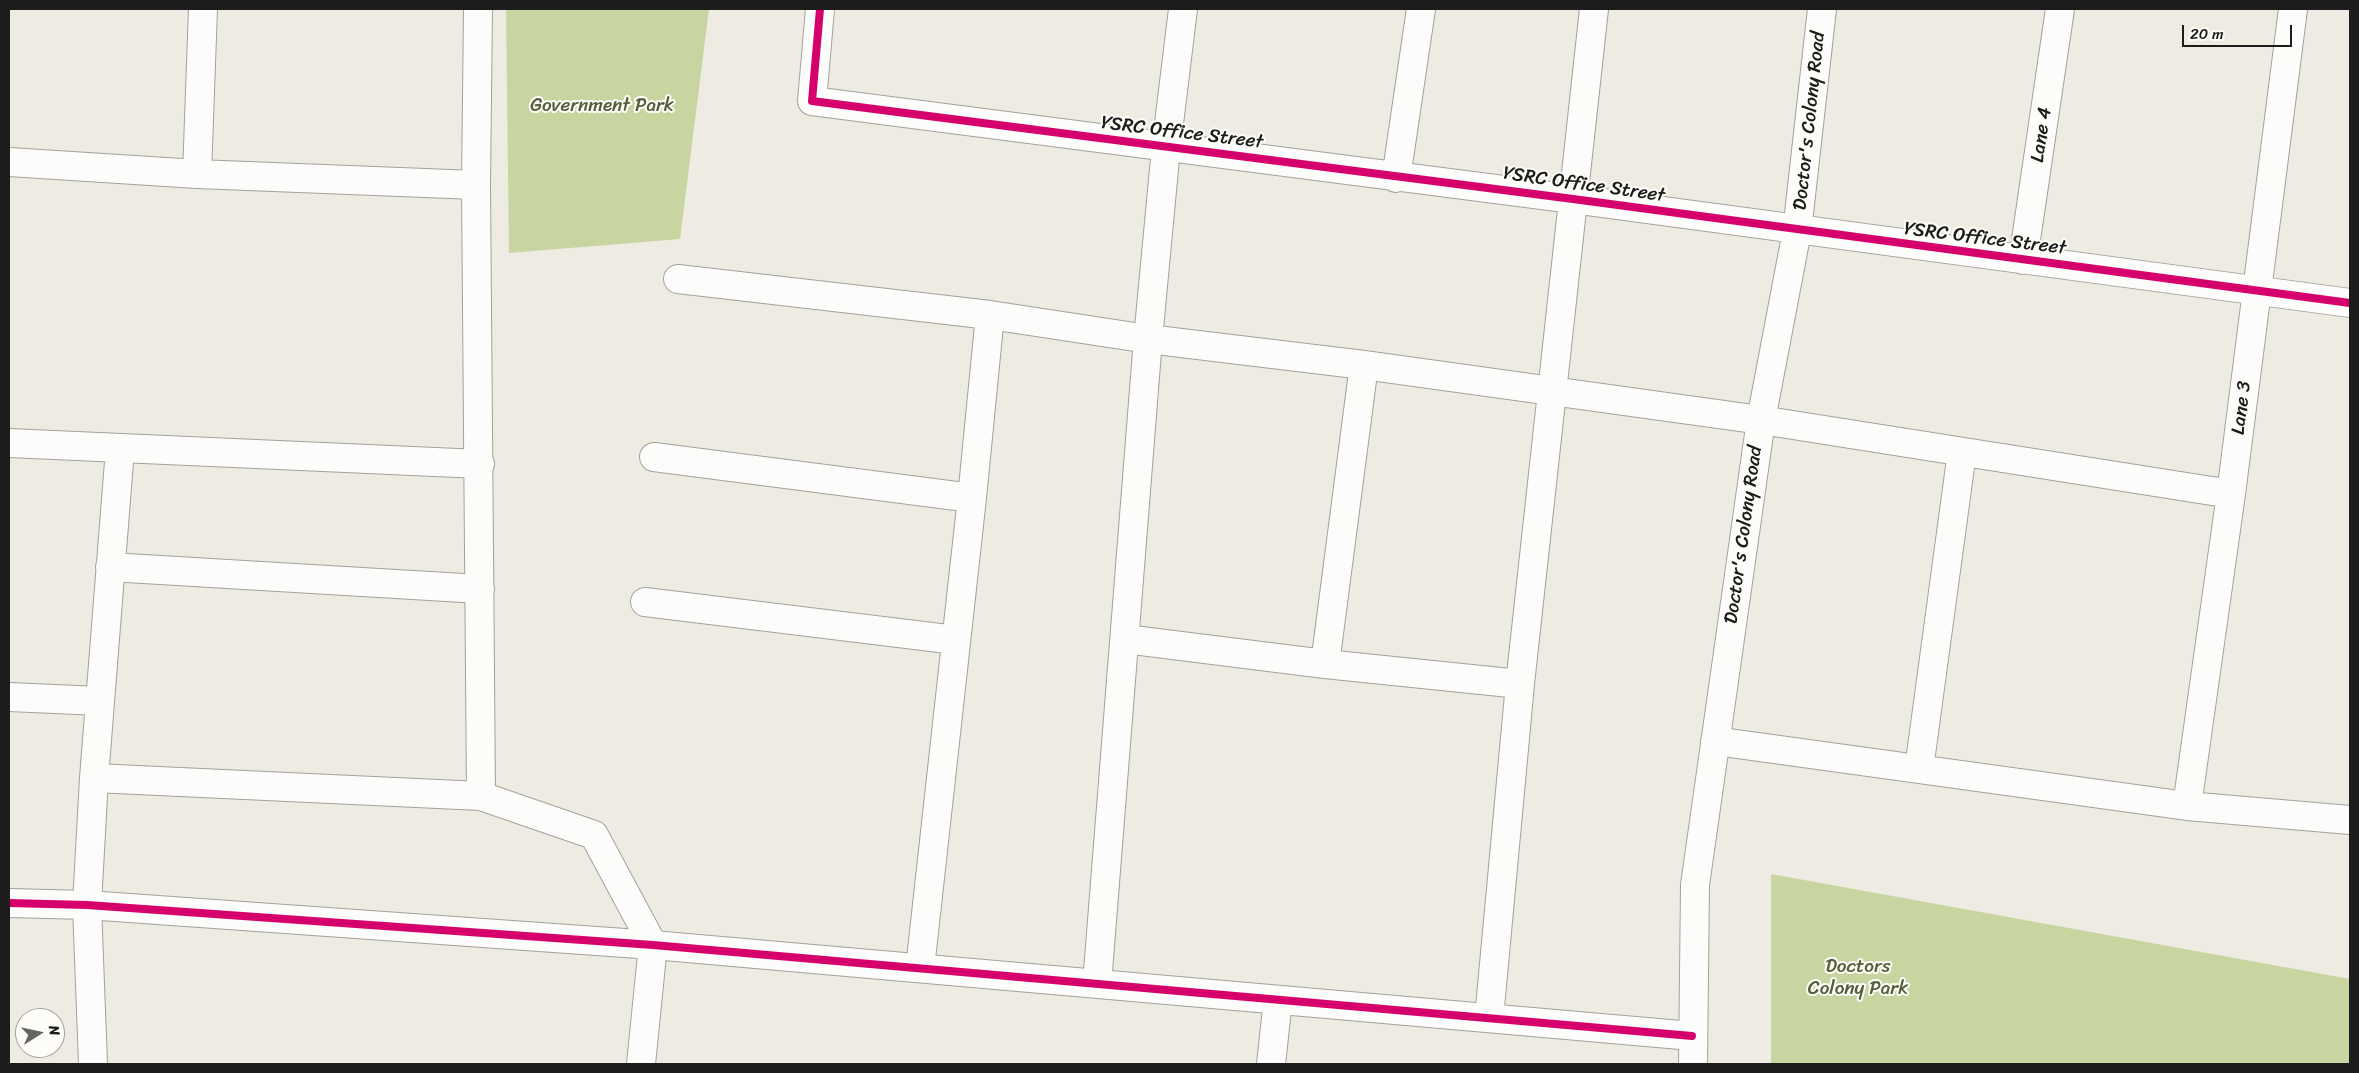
<!DOCTYPE html>
<html>
<head>
<meta charset="utf-8">
<style>
	body { margin:0 }
	#map { position:relative; width:2359px; height:1073px; overflow:hidden; background:#eeece2; font-family:Sriracha,sans-serif }
	canvas { display:block }
	.frame { position:absolute; inset:0; border:10px solid #1c1c1c; pointer-events:none }
	.north { position:absolute; left:15px; top:1008px; width:50px; height:50px; box-sizing:border-box; background:#fdfcf7; border:1px solid #a3a29f; border-radius:50%; rotate:80deg; font-size:14px; font-weight:700; line-height:20px; text-align:center; color:#1c1c1c }
	.north::after { content:''; display:block; margin:auto; width:18px; height:22px; background:#666561; clip-path:polygon(50% 0,100% 100%,50% 72%,0 100%) }
	.scale { position:absolute; left:2182px; top:25px; width:110px; height:22px; box-sizing:border-box; border:2px solid #1c1c1c; border-top:0; padding-left:6px; font-size:15px; line-height:18px; white-space:nowrap; color:#1c1c1c; -webkit-text-stroke:4px #fdfcf7; paint-order:stroke }
</style>
</head>
<body>
<div id="map">
<canvas width="2359" height="1073"></canvas>
<div class="frame"></div>
<div class="north">N</div>
<div class="scale">20 m</div>
</div>
<script>
const g = document.querySelector('canvas').getContext('2d');
g.lineJoin = 'round';
function fill(path, color) { g.fillStyle = color; g.fill(path, 'evenodd'); }
const poly = rows => new Path2D(rows.map(r => 'M' + r).join(''));
function strokePath(path, color, width, dash) { g.strokeStyle = color; g.lineWidth = width; g.lineCap = dash ? 'butt' : 'round'; g.setLineDash(dash || []); g.stroke(path); }
function write(font, color, halo, rows, align = 'center') {
  g.font = font + ' Sriracha,sans-serif'; g.lineWidth = 4; g.setLineDash([]); g.textBaseline = 'middle'; g.strokeStyle = halo; g.fillStyle = color; for (const [text, x, y, turn = 0] of rows) {
    g.save(); g.translate(x, y); g.rotate((+turn || 0) * Math.PI / 180); g.textAlign = isNaN(turn) ? turn : align; if (halo) g.strokeText(text, 0, 0); g.fillText(text, 0, 0); g.restore();
  }
}
const green = poly([
	[506,9,709,9,680,239,509,253],
	[1771,874,2350,979,2350,1064,1771,1064]
]);
const minor = poly([
	[203,9,197,174,476,185],
	[478,9,476,185,481,796],
	[820,9,812,101,1573,199,2350,303],
	[9,162,197,174],
	[1396,178,1421,9],
	[2023,260,2060,9],
	[678,279,990,315],
	[1364,365,1325,664,1520,684],
	[9,443,480,464],
	[654,457,972,498,920,968],
	[972,498,990,315,1148,339,1364,365,1761,420,2231,494],
	[110,567,480,589],
	[645,602,956,640],
	[1125,639,1325,664],
	[9,697,100,701],
	[1715,741,2187,806,2350,820],
	[1919,769,1962,452],
	[94,778,481,796,594,835,653,945,641,1064],
	[2187,806,2231,494,2293,9],
	[9,903,87,905,653,945,1692,1036],
	[1097,984,1148,339,1166,148,1183,9],
	[1489,1018,1520,684,1594,9],
	[93,1064,87,905,94,778,120,449],
	[1271,1064,1278,1000],
	[1693,1064,1695,885,1761,420,1797,231,1822,9]
]);
const cycleway = poly([
	[820,9,812,101,1573,199,2350,303],
	[9,903,87,905,653,945,1692,1036]
]);
const parkNames = [
	["Government Park",602,106],
	["Doctors",1858,967],
	["Colony Park",1858,989]
];
const streetNames = [
	["Doctor's Colony Road",1810,121,-84],
	["YSRC Office Street",1182,133,7],
	["Lane 4",2042,135,-82],
	["YSRC Office Street",1584,185,8],
	["YSRC Office Street",1985,239,7],
	["Lane 3",2242,408,-83],
	["Doctor's Colony Road",1744,535,-82]
];
fill(green, '#c8d5a0');
strokePath(minor, '#a3a19c', 30);
strokePath(minor, '#fcfcfb', 28);
strokePath(cycleway, '#d6006c', 8);
write('19px', '#545f3b', '#fdfcf7', parkNames);
write('19px', '#1c1c1c', '#fdfcf7', streetNames);
</script>
</body>
</html>
